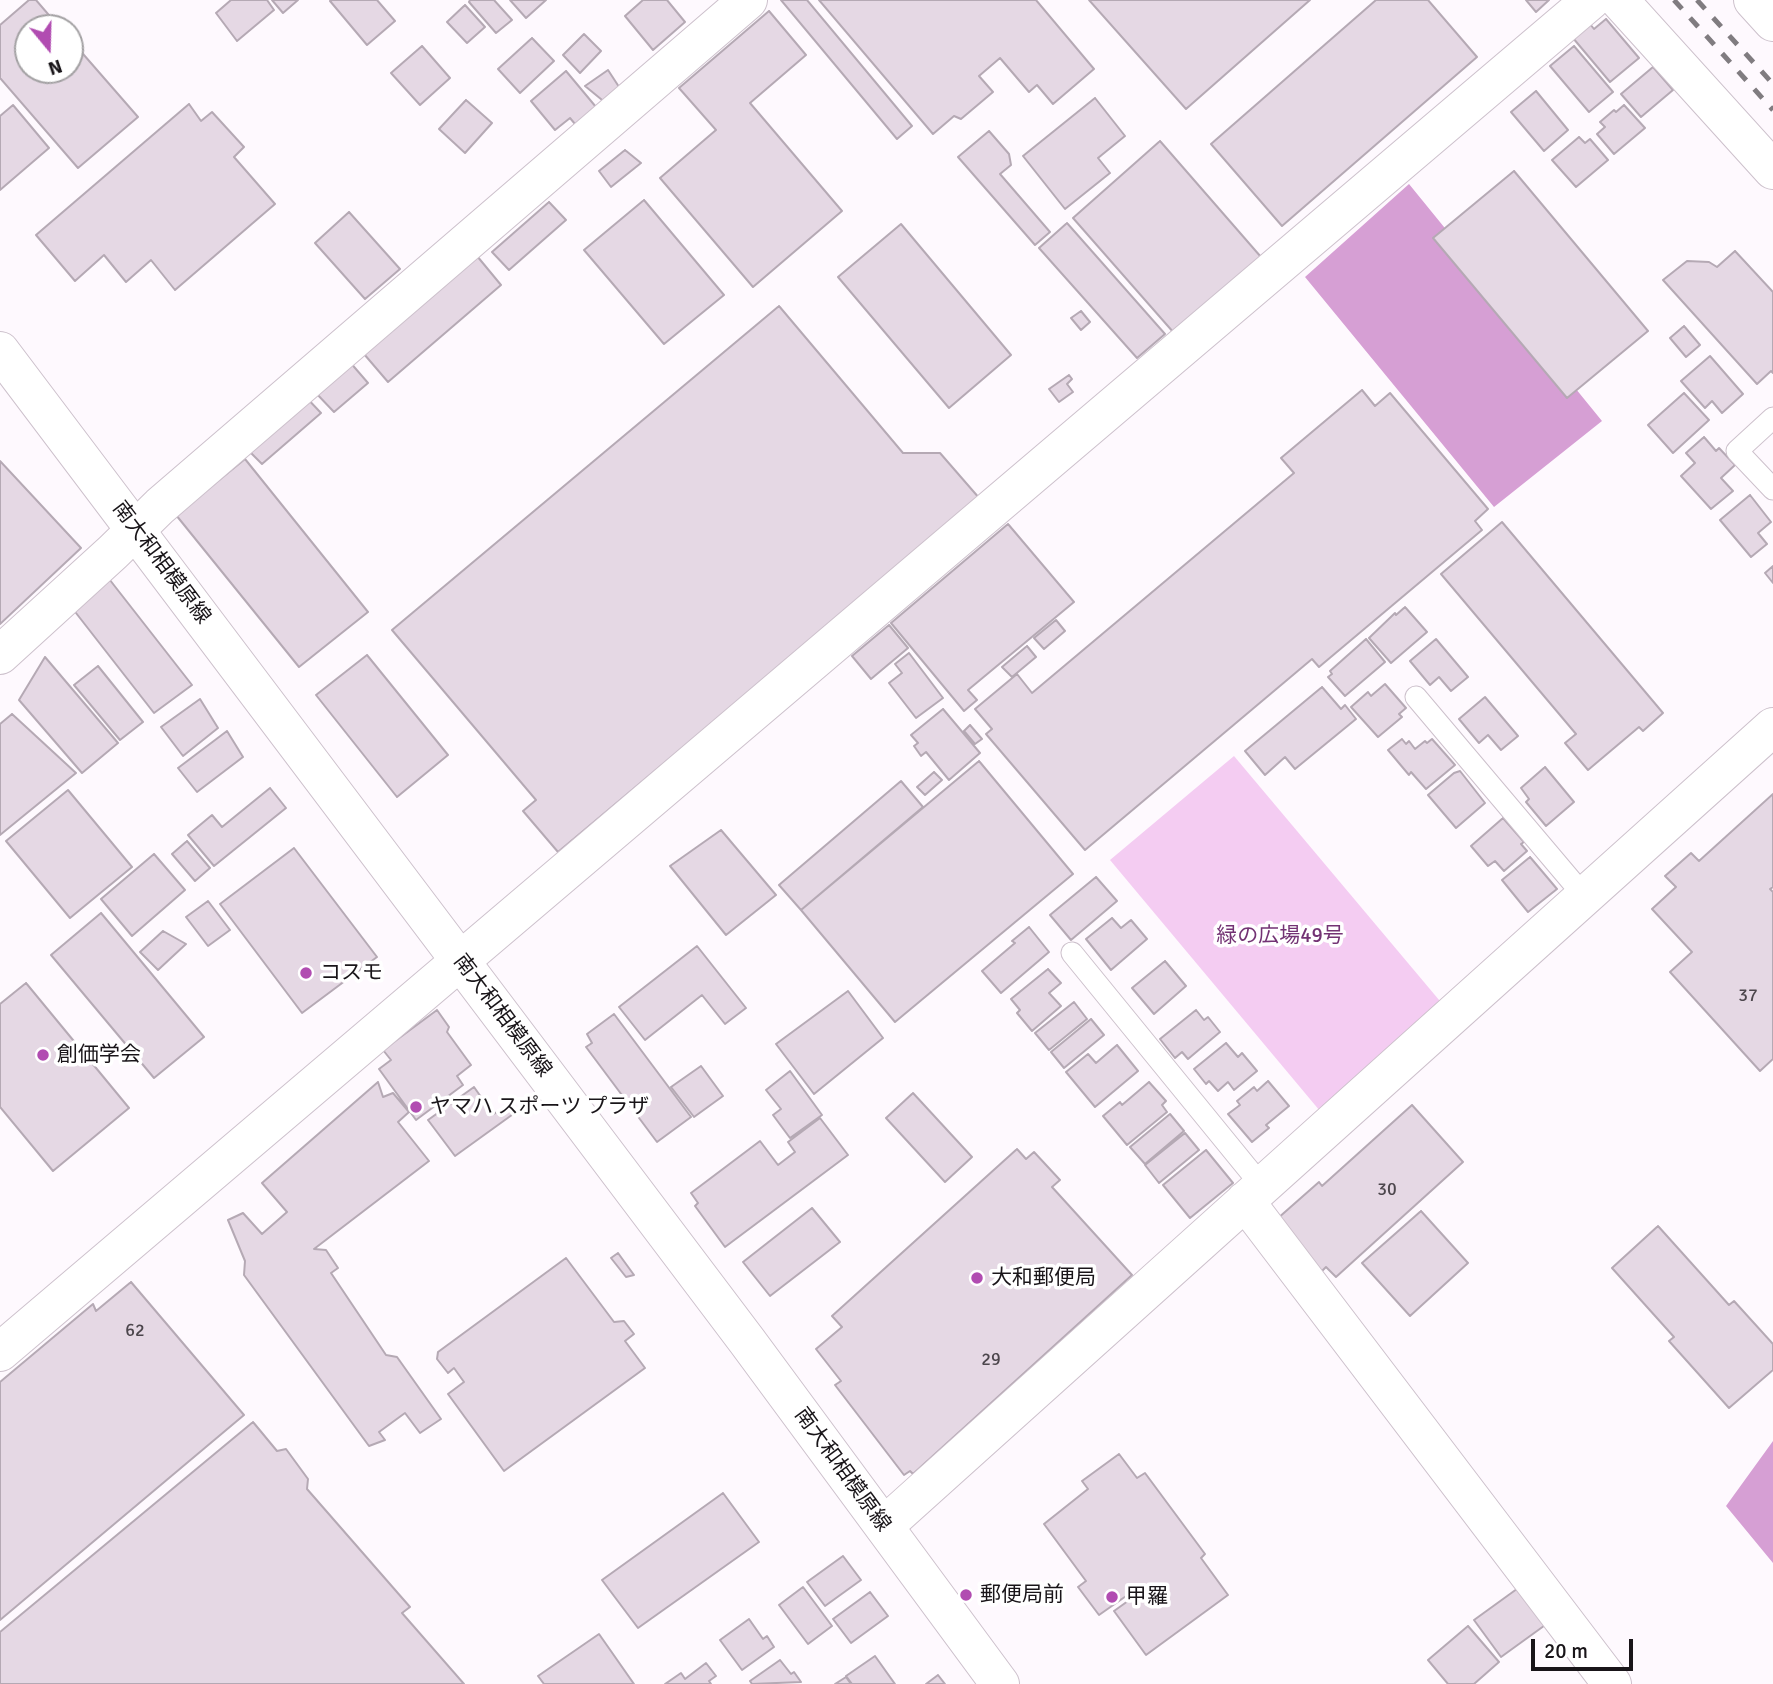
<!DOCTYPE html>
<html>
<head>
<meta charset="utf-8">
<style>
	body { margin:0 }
	#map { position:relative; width:1773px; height:1684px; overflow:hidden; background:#fef9fe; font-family:Signika,sans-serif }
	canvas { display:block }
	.north { position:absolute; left:14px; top:14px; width:70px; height:70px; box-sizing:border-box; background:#fff; border:2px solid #a3a1a3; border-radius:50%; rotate:161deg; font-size:19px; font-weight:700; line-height:28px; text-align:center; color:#191519 }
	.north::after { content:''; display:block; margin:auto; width:24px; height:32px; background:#b14cb1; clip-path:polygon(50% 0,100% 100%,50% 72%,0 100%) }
	.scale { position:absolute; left:1531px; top:1639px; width:102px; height:32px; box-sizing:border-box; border:4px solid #191519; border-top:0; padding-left:9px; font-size:21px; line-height:24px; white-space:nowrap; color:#191519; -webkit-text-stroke:5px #fff; paint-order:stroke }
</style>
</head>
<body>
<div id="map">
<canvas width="1773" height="1684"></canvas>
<div class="north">N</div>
<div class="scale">20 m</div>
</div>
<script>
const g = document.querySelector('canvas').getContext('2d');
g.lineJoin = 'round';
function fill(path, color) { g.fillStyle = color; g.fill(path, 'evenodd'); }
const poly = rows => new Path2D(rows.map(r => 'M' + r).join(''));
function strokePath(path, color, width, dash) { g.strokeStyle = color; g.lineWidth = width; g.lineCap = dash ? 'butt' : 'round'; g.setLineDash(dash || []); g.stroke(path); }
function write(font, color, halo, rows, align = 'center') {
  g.font = font + ' Signika,"Noto Sans JP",sans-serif'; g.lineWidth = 7; g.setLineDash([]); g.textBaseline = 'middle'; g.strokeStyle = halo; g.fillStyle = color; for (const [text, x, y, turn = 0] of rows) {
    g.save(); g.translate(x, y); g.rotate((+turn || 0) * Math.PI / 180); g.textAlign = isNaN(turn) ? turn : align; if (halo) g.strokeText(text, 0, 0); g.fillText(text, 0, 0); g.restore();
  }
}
const green = poly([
	[1234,756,1450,1013,1325,1117,1110,860]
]);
const forest = poly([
	[1409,184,1602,421,1494,507,1305,277],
	[1773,1441,1773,1563,1726,1506]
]);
const building = poly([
	[29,0,36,0,60,28,28,28,28,70,70,70,70,39,138,117,78,168,0,78,0,25,29,0],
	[231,0,267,0,274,10,237,41,216,13,231,0],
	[272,0,298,0,283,13,272,0],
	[332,0,377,0,395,21,367,45,330,1,332,0],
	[470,0,494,0,512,20,496,33,469,2,470,0],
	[510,0,546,0,526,18,510,0],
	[643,0,667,0,685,22,653,50,625,16,643,0],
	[781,0,807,0,912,126,897,139,781,0],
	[819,0,1036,0,1094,69,1053,104,1037,85,1029,92,1000,58,979,76,993,92,961,119,954,116,933,134,819,0],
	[1089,0,1310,0,1186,109,1089,0],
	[1376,0,1428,0,1477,57,1282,226,1211,144,1376,0],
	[1526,0,1549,0,1536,12,1526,0],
	[465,5,485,27,467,43,447,22,465,5],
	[769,11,806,55,750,103,842,211,753,287,660,178,716,130,679,88,769,11],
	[1606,19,1639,58,1610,82,1573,38,1590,24,1594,29,1606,19],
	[584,34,601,51,580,73,563,55,584,34],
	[532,38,554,61,520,93,498,69,532,38],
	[422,46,450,78,420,105,391,73,422,46],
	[1574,46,1613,92,1589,112,1550,66,1574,46],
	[1653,67,1673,90,1641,117,1621,94,1653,67],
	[608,70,623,93,607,104,585,86,608,70],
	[566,71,601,113,580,130,570,118,555,130,531,101,566,71],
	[1536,91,1568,130,1544,151,1511,112,1536,91],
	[1095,98,1125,136,1098,158,1110,173,1065,209,1023,156,1095,98],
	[466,100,492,123,465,153,439,129,466,100],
	[189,104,201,121,212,112,244,147,234,157,275,204,175,290,151,260,126,282,104,255,75,281,36,235,189,104],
	[13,105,49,148,0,190,0,116,13,105],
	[1624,105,1645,128,1614,154,1597,134,1605,127,1600,122,1614,110,1616,112,1624,105],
	[989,131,1009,154,1011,165,1000,174,1050,232,1035,245,958,157,989,131],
	[1579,137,1585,143,1590,139,1608,160,1576,187,1552,160,1579,137],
	[1160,141,1261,257,1174,333,1073,218,1160,141],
	[625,150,641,163,611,187,599,171,625,150],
	[1514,171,1648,331,1567,398,1433,238,1514,171],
	[644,200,724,295,664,344,584,250,644,200],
	[549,202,566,220,509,270,492,252,549,202],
	[349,212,400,269,365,299,315,243,349,212],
	[1067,223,1165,334,1137,358,1039,248,1067,223],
	[901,224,1011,355,949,408,838,277,901,224],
	[1735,251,1773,292,1773,373,1771,371,1757,384,1663,280,1687,261,1709,262,1717,267,1735,251],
	[477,256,501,285,388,382,364,354,477,256],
	[779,306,903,453,940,453,980,499,558,852,523,811,536,800,392,630,779,306],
	[1081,311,1090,322,1081,330,1071,318,1081,311],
	[1684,326,1700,345,1686,357,1670,338,1684,326],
	[1710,356,1743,394,1722,413,1712,401,1705,408,1681,381,1710,356],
	[349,361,368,383,334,412,315,392,349,361],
	[1069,375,1072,379,1067,384,1073,392,1059,402,1049,389,1069,375],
	[1362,390,1375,406,1390,393,1488,509,1475,521,1482,530,1319,667,1312,659,1085,850,986,734,992,729,975,709,1017,674,1032,693,1294,473,1281,458,1362,390],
	[1684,393,1709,420,1673,453,1648,425,1684,393],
	[303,394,321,413,262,464,245,447,303,394],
	[1704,437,1716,451,1719,448,1735,465,1721,478,1733,491,1711,509,1681,476,1695,463,1686,453,1704,437],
	[245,459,368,612,299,667,176,515,245,459],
	[0,461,81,548,0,624,0,461],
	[1750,495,1771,522,1758,533,1767,544,1751,557,1720,520,1750,495],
	[1502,522,1663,713,1643,731,1639,727,1588,770,1565,743,1576,734,1441,574,1502,522],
	[1008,524,1074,602,968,690,977,700,964,711,891,623,1008,524],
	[1773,566,1773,583,1765,573,1773,566],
	[106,575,192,685,154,713,69,604,106,575],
	[1405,607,1427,632,1391,663,1369,638,1395,613,1396,615,1405,607],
	[1056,620,1065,631,1044,649,1034,638,1056,620],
	[889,625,908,648,871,679,852,656,889,625],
	[1366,639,1385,662,1345,696,1328,677,1332,674,1330,671,1366,639],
	[1436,639,1468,677,1451,691,1439,677,1430,685,1410,661,1436,639],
	[1027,646,1036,657,1012,677,1002,667,1027,646],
	[909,653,943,698,916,718,889,683,902,673,895,664,909,653],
	[367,655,448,755,397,797,316,695,367,655],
	[45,657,118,743,82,773,19,700,45,657],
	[98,666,143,722,120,740,74,685,98,666],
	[1385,684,1406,708,1399,714,1402,717,1378,737,1351,707,1368,692,1371,696,1385,684],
	[1322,687,1341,709,1345,705,1356,719,1295,769,1285,757,1265,775,1245,751,1322,687],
	[1485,697,1518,736,1501,750,1488,735,1479,743,1459,719,1485,697],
	[200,699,218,728,183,756,161,727,200,699],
	[943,709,980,753,949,780,926,752,921,756,914,746,918,743,911,735,943,709],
	[12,714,76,773,0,835,0,724,12,714],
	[970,725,982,739,975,744,964,731,970,725],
	[227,731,243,757,197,792,178,768,227,731],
	[1402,739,1406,744,1409,741,1415,749,1425,741,1427,743,1432,739,1455,765,1426,789,1411,772,1409,775,1388,750,1402,739],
	[979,761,1073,874,895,1022,801,910,979,761],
	[1545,767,1574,802,1546,826,1526,802,1529,799,1521,788,1545,767],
	[1460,771,1485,803,1456,828,1428,795,1454,773,1460,771],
	[934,772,942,780,925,795,917,787,934,772],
	[901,781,923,807,801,910,779,885,901,781],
	[270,788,286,808,214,866,188,835,212,815,222,827,270,788],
	[68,790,132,867,70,918,6,841,68,790],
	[1773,794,1773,887,1770,889,1773,892,1773,1059,1760,1071,1670,972,1692,952,1652,909,1676,887,1665,876,1691,853,1699,861,1773,794],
	[1503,818,1524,842,1521,844,1527,851,1504,871,1495,861,1488,866,1471,846,1503,818],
	[721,830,776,895,726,935,670,866,721,830],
	[187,841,210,868,195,881,172,854,187,841],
	[294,848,377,957,302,1013,220,904,294,848],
	[154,854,185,890,132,936,101,899,154,854],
	[1530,857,1557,889,1528,912,1502,880,1530,857],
	[1096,877,1117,901,1071,940,1050,915,1096,877],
	[208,901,230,930,208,946,186,917,208,901],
	[101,913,204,1037,154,1078,51,955,101,913],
	[1112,918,1121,928,1131,920,1147,939,1111,970,1086,939,1112,918],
	[1029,927,1049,952,1001,993,982,971,1015,943,1012,941,1029,927],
	[163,931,186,944,158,970,140,952,163,931],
	[697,946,746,1008,725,1024,702,995,645,1040,619,1007,697,946],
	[1165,961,1186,986,1154,1014,1132,988,1165,961],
	[1048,969,1061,983,1049,993,1061,1006,1032,1031,1017,1013,1020,1010,1011,999,1048,969],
	[26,983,129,1108,53,1171,0,1107,0,1004,26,983],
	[848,991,883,1038,814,1094,776,1044,848,991],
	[1074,1002,1087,1019,1049,1050,1035,1033,1074,1002],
	[437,1010,449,1027,447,1032,471,1065,457,1076,463,1085,416,1120,379,1069,391,1060,383,1050,437,1010],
	[1196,1010,1204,1020,1208,1017,1220,1032,1188,1059,1182,1052,1175,1058,1160,1039,1196,1010],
	[614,1014,691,1117,657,1142,586,1047,592,1043,587,1034,614,1014],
	[1091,1019,1104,1035,1064,1068,1051,1052,1091,1019],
	[1226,1043,1238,1057,1242,1053,1257,1071,1234,1090,1228,1082,1218,1091,1209,1081,1206,1084,1194,1069,1226,1043],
	[1117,1045,1138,1071,1095,1107,1066,1072,1088,1054,1096,1063,1117,1045],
	[701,1066,723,1096,694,1117,671,1087,701,1066],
	[790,1071,822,1115,790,1138,773,1115,781,1109,766,1090,790,1071],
	[1268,1081,1289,1106,1266,1125,1269,1128,1252,1142,1228,1114,1240,1105,1237,1101,1254,1087,1257,1091,1268,1081],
	[378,1082,383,1097,393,1093,409,1112,398,1122,429,1161,314,1249,326,1250,338,1268,331,1273,386,1355,397,1357,441,1419,420,1433,405,1413,379,1432,385,1440,369,1446,244,1275,245,1261,228,1220,243,1213,262,1234,287,1212,262,1183,378,1082],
	[1149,1082,1166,1101,1162,1105,1167,1112,1127,1145,1103,1116,1120,1102,1122,1105,1149,1082],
	[474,1087,493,1114,512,1106,516,1112,455,1156,428,1120,474,1087],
	[913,1093,972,1157,945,1182,886,1118,913,1093],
	[1412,1105,1463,1162,1336,1277,1326,1267,1319,1274,1277,1219,1319,1182,1322,1186,1412,1105],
	[1170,1114,1184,1131,1145,1164,1130,1147,1170,1114],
	[820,1118,848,1155,725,1247,695,1206,698,1203,691,1193,760,1141,778,1165,795,1152,788,1142,820,1118],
	[1185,1133,1199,1150,1159,1183,1145,1165,1185,1133],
	[1017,1149,1026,1159,1034,1152,1060,1180,1052,1187,1132,1275,913,1474,910,1471,904,1475,835,1385,841,1381,816,1349,842,1327,832,1316,1017,1149],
	[1206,1150,1233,1183,1190,1218,1163,1185,1206,1150],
	[812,1208,840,1242,770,1296,743,1262,812,1208],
	[1421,1211,1468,1263,1410,1316,1362,1263,1421,1211],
	[1658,1226,1729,1305,1734,1301,1773,1344,1773,1370,1729,1408,1669,1341,1674,1337,1612,1268,1658,1226],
	[618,1253,634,1275,626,1277,611,1258,618,1253],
	[566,1258,614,1322,624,1321,634,1334,625,1341,645,1368,504,1471,448,1394,464,1382,454,1368,448,1373,437,1359,438,1352,566,1258],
	[131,1282,244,1415,0,1620,0,1382,93,1304,96,1311,131,1282],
	[253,1422,277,1451,286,1449,308,1479,307,1489,410,1607,402,1613,464,1684,0,1684,0,1632,253,1422],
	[1119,1454,1137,1478,1145,1473,1205,1554,1201,1558,1228,1595,1146,1655,1114,1611,1142,1591,1139,1587,1099,1615,1078,1587,1086,1581,1044,1524,1088,1489,1082,1481,1119,1454],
	[723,1493,759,1542,638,1628,602,1580,723,1493],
	[843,1556,861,1580,825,1606,807,1582,843,1556],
	[1521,1586,1548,1623,1501,1657,1474,1620,1521,1586],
	[803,1587,832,1626,808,1644,779,1605,803,1587],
	[870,1592,888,1616,851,1643,833,1619,870,1592],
	[749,1619,763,1639,767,1636,774,1647,742,1670,720,1640,749,1619],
	[1468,1626,1499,1662,1474,1684,1448,1684,1428,1660,1468,1626],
	[599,1634,634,1684,544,1684,538,1676,599,1634],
	[875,1656,895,1684,852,1684,846,1676,875,1656],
	[780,1660,791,1674,794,1672,801,1682,752,1684,750,1681,780,1660],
	[706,1663,716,1676,709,1681,711,1684,665,1684,681,1673,685,1679,706,1663],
	[938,1675,945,1684,926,1684,938,1675],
	[846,1677,851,1684,835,1684,846,1677]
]);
const service = poly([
	[1773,418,1737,451,1773,489],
	[1416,697,1585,897],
	[1072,953,1262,1186]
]);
const minor = poly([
	[1619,0,1773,170],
	[1753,0,1773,22],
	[0,655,113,552,160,506,748,0],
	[1245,1201,1612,1684],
	[0,1352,1591,0],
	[884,1526,1773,727]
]);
const tertiary = poly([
	[0,351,747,1341,1000,1684]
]);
const rail = poly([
	[1674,0,1773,110],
	[1697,0,1773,84]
]);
const markers = [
	[306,973,7,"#b14cb1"],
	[43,1055,7,"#b14cb1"],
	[416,1107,7,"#b14cb1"],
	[977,1278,7,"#b14cb1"],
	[966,1595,7,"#b14cb1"],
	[1112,1597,7,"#b14cb1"]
];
const numberNames = [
	["37",1748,996],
	["30",1387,1190],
	["62",135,1331],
	["29",991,1360]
];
const streetNames = [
	["南大和相模原線",161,563,53],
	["南大和相模原線",502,1016,53],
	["南大和相模原線",842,1470,54]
];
const parkNames = [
	["緑の広場49号",1280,936]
];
const poiNames = [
	["コスモ",320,973],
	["創価学会",57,1055],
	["ヤマハ スポーツ プラザ",430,1107],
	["大和郵便局",991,1278],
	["郵便局前",980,1595],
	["甲羅",1126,1597]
];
fill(green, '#f4ccf2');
fill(forest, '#d69fd4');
fill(building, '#e5d8e4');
strokePath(building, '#b5a9b4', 2);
strokePath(service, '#cdc1cc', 23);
strokePath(minor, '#cdc1cc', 40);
strokePath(tertiary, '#cdc1cc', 40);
strokePath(service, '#fff', 21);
strokePath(minor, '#fff', 38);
strokePath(tertiary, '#fff', 38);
strokePath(rail, '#807c80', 5, [12, 12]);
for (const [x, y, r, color] of markers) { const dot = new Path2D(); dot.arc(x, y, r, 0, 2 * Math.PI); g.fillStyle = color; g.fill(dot); strokePath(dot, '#fff', 2.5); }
write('18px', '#4c464c', null, numberNames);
write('21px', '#191519', '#fff', streetNames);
write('21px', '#733374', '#fff', parkNames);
write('21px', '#191519', '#fff', poiNames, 'left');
</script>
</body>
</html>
